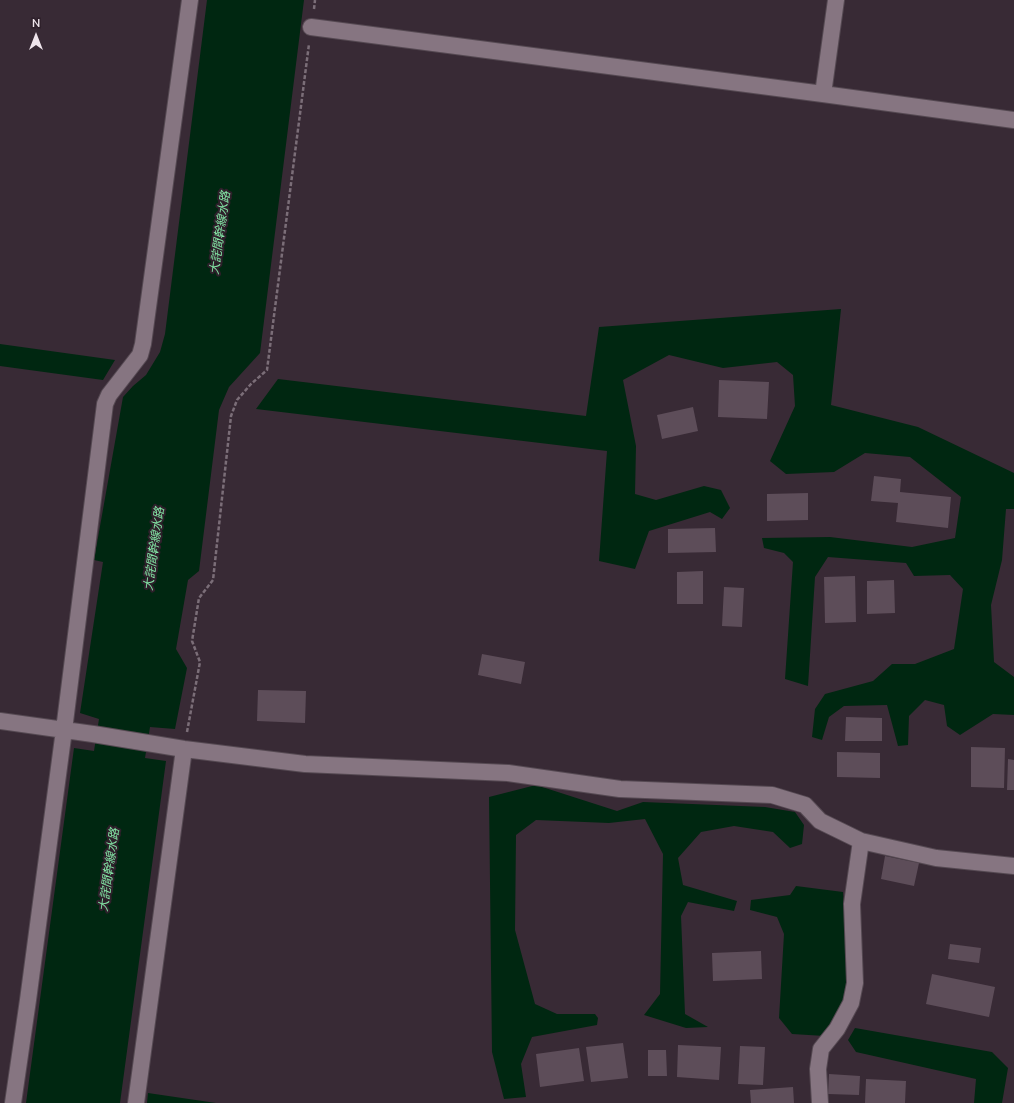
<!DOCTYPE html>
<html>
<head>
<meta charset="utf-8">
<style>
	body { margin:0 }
	#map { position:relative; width:1014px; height:1103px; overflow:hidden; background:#382a35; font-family:"Nunito Sans",sans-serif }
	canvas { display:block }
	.north { position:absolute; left:16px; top:16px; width:40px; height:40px; -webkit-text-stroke:3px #2e202b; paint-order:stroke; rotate:0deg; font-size:11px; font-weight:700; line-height:16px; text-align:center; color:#efe5ec }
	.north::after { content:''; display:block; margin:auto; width:14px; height:18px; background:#efe5ec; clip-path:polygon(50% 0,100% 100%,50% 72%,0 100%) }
</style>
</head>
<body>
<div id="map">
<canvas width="1014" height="1103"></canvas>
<div class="north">N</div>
</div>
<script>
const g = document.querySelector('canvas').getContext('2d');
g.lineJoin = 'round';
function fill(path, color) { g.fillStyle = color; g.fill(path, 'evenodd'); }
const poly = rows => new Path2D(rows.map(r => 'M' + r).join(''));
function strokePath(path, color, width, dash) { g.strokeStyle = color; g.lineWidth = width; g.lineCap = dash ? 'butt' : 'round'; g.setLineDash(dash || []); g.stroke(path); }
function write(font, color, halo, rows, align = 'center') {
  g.font = font + ' "Nunito Sans","Noto Sans JP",sans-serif'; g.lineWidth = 4; g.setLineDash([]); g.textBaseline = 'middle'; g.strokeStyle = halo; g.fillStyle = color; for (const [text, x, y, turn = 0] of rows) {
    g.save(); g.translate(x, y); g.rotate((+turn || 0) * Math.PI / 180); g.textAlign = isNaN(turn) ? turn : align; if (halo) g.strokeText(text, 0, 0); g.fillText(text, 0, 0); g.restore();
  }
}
const water = poly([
	[207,0,304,0,260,353,229,387,219,410,199,571,188,580,176,649,187,668,175,729,150,727,145,758,166,761,120,1103,26,1103,74,748,94,751,99,719,80,713,103,562,94,560,123,397,133,386,146,375,160,352,165,334],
	[841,309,831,405,918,427,1014,473,1014,509,1006,509,1002,560,991,605,994,662,1014,677,1014,715,993,714,960,735,947,726,944,705,925,700,909,716,908,745,898,746,887,705,844,706,829,717,822,740,812,737,815,709,825,694,873,681,892,664,915,664,954,649,963,589,950,575,914,576,906,563,828,557,815,577,808,686,785,679,793,562,784,553,764,548,762,538,830,537,912,547,955,538,961,497,910,457,865,453,834,472,786,474,770,461,795,406,793,375,777,362,723,368,669,355,623,380,636,446,635,494,656,500,704,486,721,490,730,508,722,519,710,512,649,531,635,569,599,561,607,451,256,409,278,379,586,416,599,327],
	[0,344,115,360,103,380,0,366],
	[536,785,617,811,643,802,765,807,795,812,804,825,802,844,790,848,773,832,734,826,701,832,678,858,683,885,737,901,734,911,688,902,681,916,685,1014,708,1027,686,1028,644,1015,660,994,663,854,645,819,609,823,536,820,516,835,515,930,535,1004,557,1014,595,1014,598,1018,597,1025,532,1037,521,1064,526,1097,504,1099,492,1052,489,797],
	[796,886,843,892,848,983,843,1003,825,1036,792,1034,779,1018,784,934,777,917,750,910,751,900,790,895],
	[855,1028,992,1052,1008,1068,1002,1103,974,1103,976,1079,856,1052,848,1040],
	[148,1093,216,1103,147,1103]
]);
const building = poly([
	[719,380,769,382,767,419,718,417],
	[693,407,698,431,662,439,657,415],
	[874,476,901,479,900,492,951,497,948,528,896,522,898,503,871,501],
	[808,493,808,520,767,521,767,494],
	[715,528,716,552,668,553,668,529],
	[703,571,703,604,677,604,677,572],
	[855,576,856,622,825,623,824,577],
	[894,580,895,613,867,614,867,581],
	[724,587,744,588,742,627,722,626],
	[482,654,525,662,521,684,478,675],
	[258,690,306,691,305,723,257,721],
	[846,717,882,718,882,741,845,741],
	[971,747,1005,748,1004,788,971,787],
	[837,752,880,753,880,778,837,777],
	[1008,759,1014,760,1014,790,1007,790],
	[885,856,919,863,914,886,881,879],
	[950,944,981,948,979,963,948,959],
	[761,951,762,979,713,981,712,953],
	[932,974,995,987,989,1017,926,1004],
	[623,1043,628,1078,591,1082,586,1047],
	[678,1045,721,1047,719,1080,677,1077],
	[740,1046,765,1047,763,1085,738,1084],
	[579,1048,584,1081,540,1087,536,1054],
	[648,1050,666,1050,667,1076,648,1076],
	[829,1074,860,1076,859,1095,828,1094],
	[866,1079,906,1081,905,1103,865,1103],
	[793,1087,794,1103,751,1103,750,1090]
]);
const path = poly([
	[314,9,315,0],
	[187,732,200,662,192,641,199,598,213,580,231,416,237,400,251,384,267,370,309,44]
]);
const minor = poly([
	[311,27,823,94,1014,120],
	[823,94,836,0],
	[0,721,93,734,184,749,305,764,508,773,620,789,772,795,805,805,820,821,861,841,936,858,1014,866],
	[13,1103,28,1000,64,730,105,404,109,395,140,355,143,344,190,0],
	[136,1103,184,749],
	[820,1103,818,1069,821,1049,837,1029,851,1003,855,983,852,904,861,841]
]);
const waterNames = [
	["大詫間幹線水路",221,233,-82],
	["大詫間幹線水路",155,549,-82],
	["大詫間幹線水路",110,870,-82]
];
fill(water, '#002711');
fill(building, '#5d4d59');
strokePath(minor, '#554952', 18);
strokePath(path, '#7b6e78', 2.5, [4, 2]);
strokePath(minor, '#867581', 16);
write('italic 12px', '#82e3a3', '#2e202b', waterNames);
</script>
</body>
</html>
